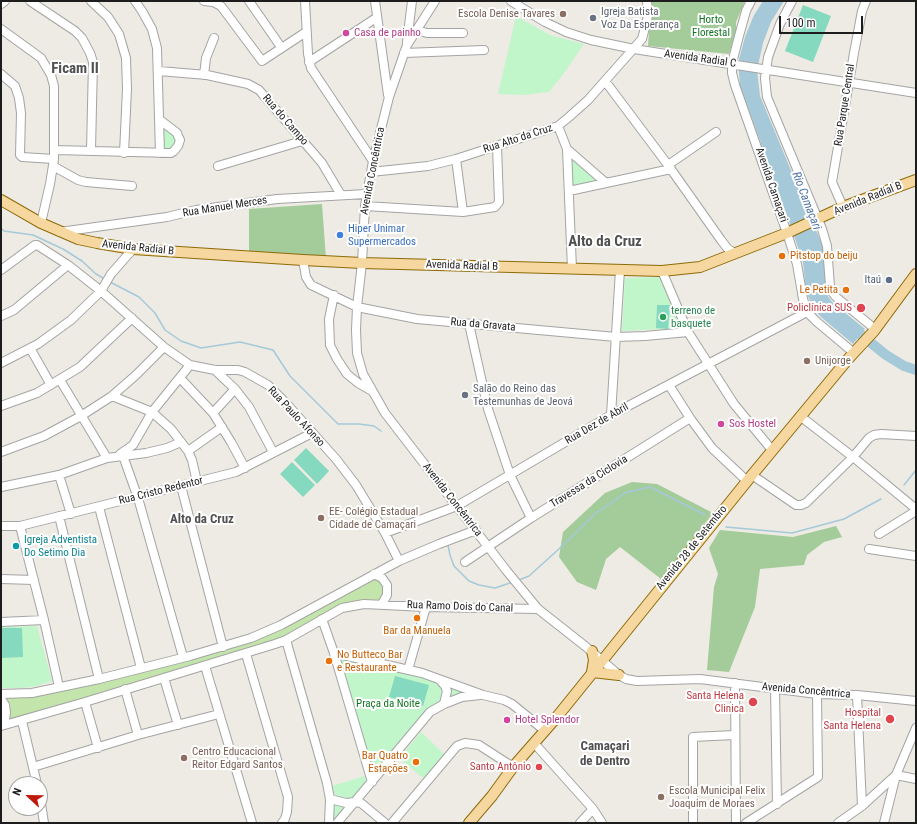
<!DOCTYPE html>
<html>
<head>
<meta charset="utf-8">
<style>
	body { margin:0 }
	#map { position:relative; width:917px; height:824px; overflow:hidden; background:#edebe3; font-family:"Roboto Condensed",sans-serif }
	canvas { display:block }
	.frame { position:absolute; inset:0; border:2px solid #1d1d1d; pointer-events:none }
	.north { position:absolute; left:8px; top:776px; width:40px; height:40px; box-sizing:border-box; background:#fff; border:1px solid #a5a5a5; border-radius:50%; rotate:292deg; font-size:11px; font-weight:700; line-height:16px; text-align:center; color:#1d1d1d }
	.north::after { content:''; display:block; margin:auto; width:14px; height:18px; background:#be190b; clip-path:polygon(50% 0,100% 100%,50% 72%,0 100%) }
	.scale { position:absolute; left:779px; top:16px; width:84px; height:18px; box-sizing:border-box; border:2px solid #1d1d1d; border-top:0; padding-left:5px; font-size:12px; line-height:14px; white-space:nowrap; color:#1d1d1d; -webkit-text-stroke:3px #fff; paint-order:stroke }
</style>
</head>
<body>
<div id="map">
<canvas width="917" height="824"></canvas>
<div class="frame"></div>
<div class="north">N</div>
<div class="scale">100 m</div>
</div>
<script>
const g = document.querySelector('canvas').getContext('2d');
g.lineJoin = 'round';
function fill(path, color) { g.fillStyle = color; g.fill(path, 'evenodd'); }
const poly = rows => new Path2D(rows.map(r => 'M' + r).join(''));
function strokePath(path, color, width, dash) { g.strokeStyle = color; g.lineWidth = width; g.lineCap = dash ? 'butt' : 'round'; g.setLineDash(dash || []); g.stroke(path); }
function write(font, color, halo, rows, align = 'center') {
  g.font = font + ' "Roboto Condensed",sans-serif'; g.lineWidth = 4; g.setLineDash([]); g.textBaseline = 'middle'; g.strokeStyle = halo; g.fillStyle = color; for (const [text, x, y, turn = 0] of rows) {
    g.save(); g.translate(x, y); g.rotate((+turn || 0) * Math.PI / 180); g.textAlign = isNaN(turn) ? turn : align; if (halo) g.strokeText(text, 0, 0); g.fillText(text, 0, 0); g.restore();
  }
}
const grass = poly([
	[373,578,379,580,384,587,384,595,380,602,342,608,286,640,1,722,4,720,1,694,32,693,252,640]
]);
const forest = poly([
	[651,1,745,1,736,22,736,31,729,54,648,46],
	[322,204,326,259,249,256,249,209],
	[632,482,657,484,713,513,661,579,620,547,606,559,596,590,577,582,559,557,563,532,605,493],
	[836,526,842,537,824,542,807,555,804,565,760,569,755,607,729,672,707,670,714,587,718,574,709,548,720,530,793,537]
]);
const park = poly([
	[516,16,550,35,584,44,564,73,549,92,523,95,498,94],
	[160,127,177,136,176,147,161,152],
	[571,156,586,170,598,182,572,187],
	[660,277,681,328,622,331,625,278],
	[37,626,52,681,37,686,23,688,1,688,1,627],
	[337,656,420,675,478,694,428,712,373,778],
	[421,732,445,755,424,779,399,758],
	[365,776,366,784,355,797,349,800,342,800,335,794,332,786],
	[333,800,349,805,334,823,330,823]
]);
const pitch = poly([
	[803,5,831,16,813,62,785,51],
	[657,305,670,305,668,329,656,328],
	[306,448,329,471,317,484,294,460],
	[292,462,315,485,303,497,280,474],
	[1,628,22,628,23,657,1,658],
	[395,676,429,685,423,706,389,697]
]);
const water = poly([
	[763,1,784,1,771,22,763,43,757,70,760,96,823,247,827,295,833,303,865,329,853,344,821,317,814,309,810,301,806,292,803,262,790,224,740,85,738,63,745,37,754,15]
]);
const stream = poly([
	[1,228,4,231,33,235,63,249,82,261,96,274,105,279],
	[110,282,139,297,155,313,165,330,181,341,201,348,240,342,273,350,290,376,338,424,359,424,374,426,381,431],
	[904,485,916,470],
	[726,527,792,533,844,519,881,499],
	[448,545,450,555,454,566,469,581,479,585,495,588,510,583],
	[519,580,529,576,560,548,595,514,625,493,650,487,705,515]
]);
const river = poly([
	[850,326,886,355,904,366,916,370]
]);
const minor = poly([
	[30,1,75,31,82,38,90,53,93,62,91,150],
	[91,1,108,17,119,34,126,58,127,89,124,153],
	[135,1,142,11,152,29,157,48,160,153],
	[204,1,213,2,221,6,262,61,306,32],
	[249,1,281,47],
	[305,1,308,54,311,68,373,161],
	[375,1,388,95],
	[435,1,407,45,389,97,373,161,365,206,362,263,357,307,356,330,357,353,363,374,385,413,506,570,538,609,585,646,619,675,626,679,637,681,700,679,817,694,857,695,916,701],
	[511,1,545,22,566,32,591,40,634,49,916,93],
	[751,1,746,11,739,36,732,63,732,73,735,85,787,233,797,264,803,299,807,312,817,322,854,353],
	[792,1,780,24,768,57,765,78,767,97,822,229,827,246,830,286,832,292,836,297,875,329],
	[1,4,5,1],
	[1,29,41,58,51,75,54,86,54,159,50,184,41,223],
	[416,30,427,33,463,33],
	[407,42,412,1],
	[404,53,484,50],
	[309,62,376,18],
	[159,71,207,75,248,84,259,90,322,163,341,195],
	[1,74,15,86,19,98,21,113,20,155,22,157,54,159],
	[204,75,206,58,214,38],
	[605,81,668,165,721,240,728,249,735,253],
	[558,126,567,149,572,269],
	[567,149,606,183],
	[55,150,171,153,174,151,178,146,180,140,178,136,177,133,160,120],
	[456,159,463,212],
	[668,165,716,132],
	[53,166,78,180,86,182,132,186],
	[218,166,302,141],
	[371,172,428,166,456,159,558,126,569,117,588,100,642,39,648,16,647,1],
	[569,191,671,169],
	[365,206,463,212,495,207,499,202,497,146],
	[843,207,832,182,854,53,862,11,866,1],
	[60,232,167,217,196,210,277,199,366,194],
	[303,260,306,277,311,285,357,307,417,319,616,337,645,336,688,332],
	[1,270,35,245,37,245,68,265,101,291,164,347,190,365,215,370,238,370,245,372,268,385,285,402,336,459,356,485,385,533,399,561],
	[662,271,688,332,734,404,772,450],
	[334,295,329,319,330,345,337,359,347,374,358,383,372,391],
	[1,316,14,310,68,265],
	[469,324,488,409,510,475,531,518],
	[30,348,51,385],
	[1,363,38,344,71,320,101,291,111,274,133,249],
	[215,370,235,389,249,407,273,452],
	[180,378,213,413,231,442,245,468],
	[60,380,107,458],
	[669,385,690,418,712,448,747,481],
	[112,396,152,412,171,429,188,451,192,460,197,482],
	[1,406,37,393,80,367,132,318],
	[213,413,235,389],
	[611,415,620,270],
	[800,416,853,457,916,509],
	[188,451,222,427],
	[1,452,44,436,81,416,112,396,136,375,164,347],
	[122,453,138,498,183,657],
	[120,454,133,445,152,412,190,365],
	[59,475,71,514],
	[752,475,796,505,801,505,806,503,853,457,869,438,874,435,881,434,916,436],
	[181,486,223,647],
	[1,487,59,475,107,458,146,453,167,448,181,442],
	[99,507,141,668],
	[59,516,99,679],
	[1,526,20,526,236,472,312,433],
	[20,526,44,620,59,687],
	[385,533,457,506,611,415,807,312],
	[879,534,916,511],
	[869,549,916,556],
	[465,562,531,518,690,418],
	[374,574,382,578,387,585,387,595,382,604],
	[1,579,34,580],
	[322,619,334,653,372,782],
	[1,622,44,620],
	[286,640,327,783,330,799,329,823],
	[334,653,422,673,483,695,504,700,512,704,544,730],
	[246,654,288,797,287,812,285,819,282,823],
	[205,666,252,823],
	[408,670,426,607],
	[164,678,178,725],
	[440,680,445,686,447,691,444,704],
	[735,683,736,823],
	[775,688,777,804],
	[125,689,138,735],
	[1,694,32,693,99,679,190,656,251,638,281,625,399,561,439,544,476,530],
	[857,695,862,806],
	[1,699,5,705,6,713,5,719,1,723],
	[85,702,98,748],
	[22,721,37,784],
	[1,726,85,702,275,644,286,640,342,608,364,604,426,607,538,609],
	[534,743,593,809,602,823],
	[33,767,138,735,219,714],
	[896,775,916,779],
	[40,797,44,823],
	[330,799,346,803,355,802,361,803,385,823],
	[337,823,430,712,444,704,462,697,480,695],
	[392,823,457,746,465,743,479,745,513,767],
	[580,823,593,809],
	[693,823,693,737,734,735],
	[746,823,818,777,817,694],
	[838,823,862,806,896,775],
	[884,823,896,775,916,728]
]);
const major = poly([
	[1,200,41,223,78,239,97,243,133,249,303,260,362,263,662,271,700,267,787,233,843,207,916,180],
	[592,651,594,660,592,672,619,675],
	[469,823,492,796,513,767,556,718,752,475,849,358,874,331,916,274]
]);
const markers = [
	[563,14,4,"#8d6e63"],
	[593,18,4,"#6b7280"],
	[346,33,4,"#d1479c"],
	[340,235,4,"#3f7fe0"],
	[782,256,4,"#e8710a"],
	[889,280,4,"#5c6f8a"],
	[846,290,4,"#e8710a"],
	[861,308,5,"#e0444e"],
	[663,317,4,"#2e9e5b"],
	[807,361,4,"#8d6e63"],
	[465,395,4,"#6b7280"],
	[721,424,4,"#d1479c"],
	[321,518,4,"#8d6e63"],
	[16,546,4,"#0f9aa8"],
	[417,618,4,"#e8710a"],
	[329,661,4,"#e8710a"],
	[753,702,5,"#e0444e"],
	[890,719,5,"#e0444e"],
	[507,720,4,"#d1479c"],
	[184,758,4,"#8d6e63"],
	[416,762,4,"#e8710a"],
	[539,767,4,"#e0444e"],
	[661,797,4,"#8d6e63"]
];
const worshipNames = [
	["Igreja Batista",601,12],
	["Voz Da Esperança",601,25],
	["Salão do Reino das",473,389],
	["Testemunhas de Jeová",473,402]
];
const educationNames = [
	["Escola Denise Tavares",555,14,"right"],
	["Unijorge",815,361],
	["EE- Colégio Estadual",329,512],
	["Cidade de Camaçari",329,525],
	["Centro Educacional",192,752],
	["Reitor Edgard Santos",192,765],
	["Escola Municipal Felix",669,791],
	["Joaquim de Moraes",669,804]
];
const parkNames = [
	["Horto",711,20],
	["Florestal",711,33],
	["Praça da Noite",388,704]
];
const hotelNames = [
	["Casa de painho",354,33],
	["Sos Hostel",729,424],
	["Hotel Splendor",515,720]
];
const streetNames = [
	["Avenida Radial C",700,59,8],
	["Rua Parque Central",845,105,-81],
	["Rua do Campo",285,120,49],
	["Rua Alto da Cruz",518,139,-18],
	["Avenida Concêntrica",373,171,-79],
	["Avenida Camaçari",771,185,71],
	["Avenida Radial B",868,199,-22],
	["Rua Manuel Merces",225,207,-9],
	["Avenida Radial B",138,248,6],
	["Avenida Radial B",462,266,2],
	["Rua da Gravata",483,325,5],
	["Rua Paulo Afonso",296,417,47],
	["Rua Dez de Abril",597,424,-30],
	["Travessa da Ciclovia",589,482,-32],
	["Rua Cristo Redentor",161,491,-14],
	["Avenida Concêntrica",452,500,52],
	["Avenida 28 de Setembro",692,548,-51],
	["Rua Ramo Dois do Canal",460,607,2],
	["Avenida Concêntrica",806,691,5]
];
const shopNames = [
	["Hiper Unimar",348,229],
	["Supermercados",348,242]
];
const foodNames = [
	["Pitstop do beiju",790,256],
	["Le Petita",838,290,"right"],
	["Bar da Manuela",417,631,"center"],
	["No Butteco Bar",337,655],
	["e Restaurante",337,668],
	["Bar Quatro",408,756,"right"],
	["Estações",408,769,"right"]
];
const serviceNames = [
	["Itaú",881,280]
];
const healthNames = [
	["Policlínica SUS",852,308],
	["Santa Helena",744,696],
	["Clinica",744,709],
	["Hospital",881,713],
	["Santa Helena",881,726],
	["Santo Antônio",531,767]
];
const leisureNames = [
	["terreno de",671,311],
	["basquete",671,324]
];
const cultureNames = [
	["Igreja Adventista",24,540],
	["Do Setimo Dia",24,553]
];
const waterNames = [
	["Rio Camaçari",806,201,69]
];
const quarterNames = [
	["Alto da Cruz",202,520],
	["Camaçari",605,747],
	["de Dentro",605,762]
];
const districtNames = [
	["Ficam II",75,69],
	["Alto da Cruz",605,242]
];
fill(grass, '#c3e5ab');
fill(forest, '#a4cb9a');
fill(park, '#c1f6ca');
fill(pitch, '#85d9bf');
fill(water, '#a5c9d9');
strokePath(stream, '#a5c9d9', 1.5);
strokePath(river, '#a5c9d9', 10);
strokePath(minor, '#a4a4a4', 10);
strokePath(major, '#8d6b08', 12);
strokePath(minor, '#fff', 8);
strokePath(major, '#f6d79f', 10);
for (const [x, y, r, color] of markers) { const dot = new Path2D(); dot.arc(x, y, r, 0, 2 * Math.PI); g.fillStyle = color; g.fill(dot); strokePath(dot, '#fff', 1.5); }
write('11px', '#5b616d', '#fff', worshipNames, 'left');
write('11px', '#785e54', '#fff', educationNames, 'left');
write('11px', '#117421', '#fff', parkNames);
write('11px', '#b23c85', '#fff', hotelNames, 'left');
write('11px', '#1d1d1d', '#fff', streetNames);
write('11px', '#366cbe', '#fff', shopNames, 'left');
write('11px', '#c56008', '#fff', foodNames, 'left');
write('11px', '#4e5e75', '#fff', serviceNames, 'right');
write('11px', '#be3a42', '#fff', healthNames, 'right');
write('11px', '#27864d', '#fff', leisureNames, 'left');
write('11px', '#0d838f', '#fff', cultureNames, 'left');
write('italic 12px', '#4f74a6', '#fff', waterNames);
write('bold 13px', '#505050', '#fff', quarterNames);
write('bold 15px', '#505050', '#fff', districtNames);
</script>
</body>
</html>
